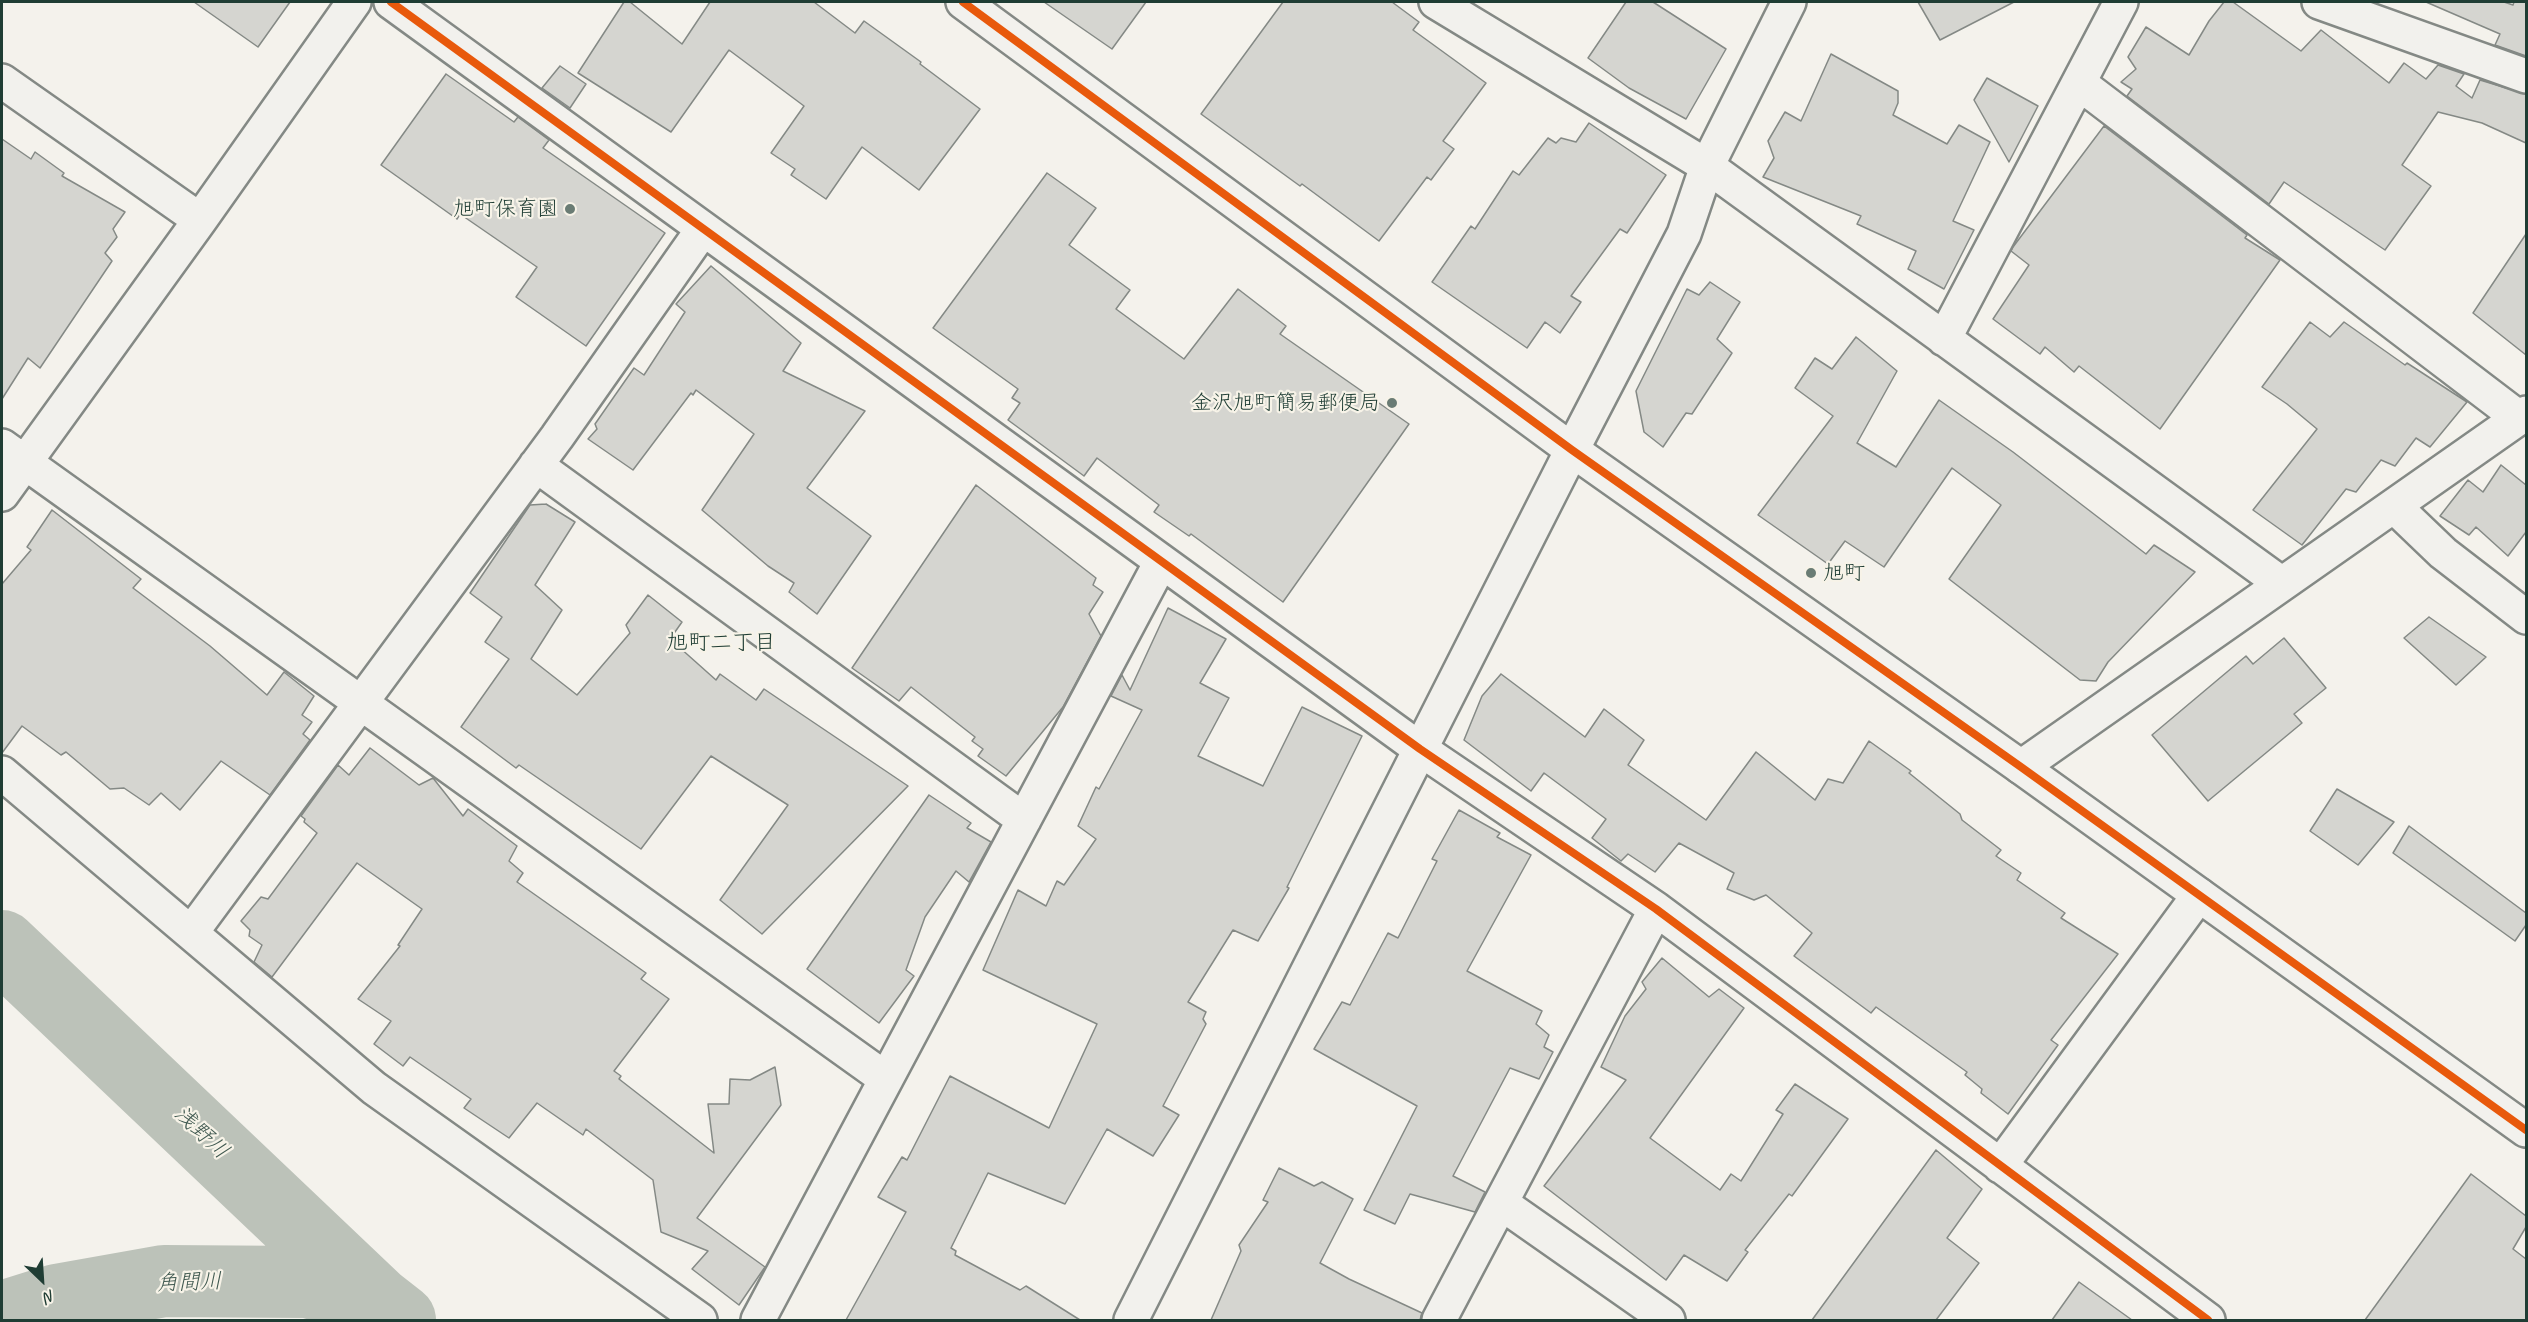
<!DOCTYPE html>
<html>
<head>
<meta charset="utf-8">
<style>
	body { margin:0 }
	#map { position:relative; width:2528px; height:1322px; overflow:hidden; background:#f4f2ec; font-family:Caveat,sans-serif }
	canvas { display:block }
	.frame { position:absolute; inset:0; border:3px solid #1f3d34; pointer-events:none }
	.north { position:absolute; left:12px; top:1250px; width:60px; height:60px; -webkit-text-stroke:4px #f7f3e8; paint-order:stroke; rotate:155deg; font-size:16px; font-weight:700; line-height:24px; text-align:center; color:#1f3d34 }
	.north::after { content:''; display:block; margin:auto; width:21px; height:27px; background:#1f3d34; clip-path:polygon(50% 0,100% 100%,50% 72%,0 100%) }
</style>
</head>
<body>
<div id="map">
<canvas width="2528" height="1322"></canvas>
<div class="frame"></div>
<div class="north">N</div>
</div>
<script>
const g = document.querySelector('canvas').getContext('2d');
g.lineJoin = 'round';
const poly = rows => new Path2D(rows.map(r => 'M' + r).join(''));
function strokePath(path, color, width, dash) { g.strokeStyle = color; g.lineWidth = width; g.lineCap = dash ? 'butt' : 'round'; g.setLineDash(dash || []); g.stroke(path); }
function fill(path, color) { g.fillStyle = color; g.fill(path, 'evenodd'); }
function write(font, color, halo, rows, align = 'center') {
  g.font = font + ' Caveat,"Klee One",sans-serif'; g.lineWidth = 4.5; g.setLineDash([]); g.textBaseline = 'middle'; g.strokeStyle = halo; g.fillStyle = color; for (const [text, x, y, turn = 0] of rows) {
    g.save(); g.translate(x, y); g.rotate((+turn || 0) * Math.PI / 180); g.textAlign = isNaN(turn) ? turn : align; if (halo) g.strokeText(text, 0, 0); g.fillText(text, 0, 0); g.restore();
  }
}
const river = poly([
	[2,946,377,1302,400,1320],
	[2,1317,57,1300,164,1281,308,1282,377,1302]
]);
const building = poly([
	[194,2,290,2,258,47,194,2],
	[624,2,630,2,682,44,710,2,814,2,855,33,864,21,921,62,920,64,980,109,919,190,862,147,826,199,791,175,795,169,771,153,804,106,729,50,671,132,578,73,624,2],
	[1044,2,1146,2,1112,49,1044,2],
	[1283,2,1392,2,1419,22,1413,30,1486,83,1443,141,1454,149,1431,180,1427,177,1379,241,1302,184,1300,186,1201,114,1283,2],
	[1626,2,1653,2,1726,49,1686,119,1629,88,1588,58,1626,2],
	[1918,2,2014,2,1940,40,1918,2],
	[2224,2,2233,2,2301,51,2321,30,2389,83,2404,63,2426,79,2438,65,2464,74,2456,86,2472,98,2480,80,2526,94,2526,143,2482,123,2438,112,2402,165,2431,186,2385,250,2284,182,2269,204,2127,96,2132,89,2121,82,2136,69,2128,57,2146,27,2189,55,2209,21,2224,2],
	[2426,2,2504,2,2513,5,2514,2,2526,2,2526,56,2495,45,2500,34,2426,2],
	[1831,54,1898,91,1898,103,1893,115,1947,144,1959,125,1990,142,1953,221,1974,230,1944,289,1908,269,1916,251,1857,224,1861,216,1763,177,1774,158,1768,141,1785,112,1801,121,1831,54],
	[560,66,586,84,570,108,542,88,560,66],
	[446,74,514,122,518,117,549,140,543,148,665,233,586,346,516,297,537,267,460,214,457,219,381,165,446,74],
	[1987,78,2038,106,2009,162,1974,100,1987,78],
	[1589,123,1666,175,1627,233,1620,229,1571,296,1581,302,1560,333,1545,322,1527,348,1432,282,1471,226,1475,229,1513,171,1519,175,1548,138,1556,143,1561,138,1576,142,1589,123],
	[2104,126,2247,235,2245,238,2280,260,2160,429,2079,366,2074,372,2045,347,2040,354,1993,319,2029,265,2011,251,2013,247,2104,126],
	[2,139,31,159,35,152,64,173,62,176,125,212,113,229,117,237,105,253,112,261,40,368,28,358,2,399,2,139],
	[1047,173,1096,208,1069,245,1130,290,1116,309,1184,359,1238,289,1286,326,1280,334,1409,424,1283,602,1191,534,1189,536,1154,512,1159,505,1097,458,1084,476,1008,420,1020,403,1012,398,1018,389,933,328,1047,173],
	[2526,234,2526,355,2473,313,2526,234],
	[711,266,801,343,783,371,865,411,807,488,871,536,817,614,789,592,794,583,768,566,702,510,754,434,696,390,693,395,691,393,633,470,588,439,597,429,595,424,634,368,644,375,685,312,676,304,711,266],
	[1710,282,1740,302,1717,339,1732,353,1692,414,1686,413,1663,447,1644,432,1636,391,1687,289,1699,295,1710,282],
	[2310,322,2330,337,2344,322,2405,365,2407,363,2467,402,2430,447,2416,438,2395,466,2381,460,2356,492,2346,489,2302,545,2253,510,2317,429,2287,404,2262,387,2310,322],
	[1856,337,1897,371,1857,443,1896,467,1939,400,2013,452,2146,554,2154,545,2195,572,2108,662,2096,681,2080,680,1949,579,2001,505,1952,468,1884,567,1845,541,1828,564,1758,515,1833,416,1795,388,1815,358,1832,369,1856,337],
	[2501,465,2526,485,2526,532,2508,556,2476,527,2469,535,2440,516,2468,480,2483,492,2501,465],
	[976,485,1096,578,1093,585,1103,592,1089,614,1101,636,1063,707,1006,776,978,756,983,749,972,741,975,737,911,687,899,701,852,668,976,485],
	[546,504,575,522,535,585,562,610,531,659,577,695,630,633,626,625,648,595,682,622,670,639,716,680,720,674,756,700,764,689,908,786,762,934,720,900,788,805,711,756,641,849,519,765,516,768,461,727,509,659,485,642,502,617,470,593,530,505,546,504],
	[52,510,141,579,133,588,210,646,267,695,284,672,314,696,302,715,312,722,303,734,310,740,270,795,221,761,180,810,161,793,149,805,124,788,110,789,66,752,61,755,22,726,2,753,2,584,31,550,27,547,52,510],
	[1168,608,1226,639,1200,683,1229,698,1198,756,1263,786,1302,707,1362,736,1287,887,1289,888,1258,941,1233,930,1188,1002,1206,1012,1203,1019,1206,1024,1163,1106,1179,1115,1153,1156,1107,1129,1065,1204,988,1173,951,1248,956,1251,955,1255,1020,1290,1026,1286,1080,1320,846,1320,906,1212,878,1197,902,1157,907,1160,950,1076,1049,1128,1097,1024,983,970,1018,890,1046,906,1057,881,1064,885,1096,839,1078,826,1096,787,1099,789,1142,710,1111,696,1122,675,1130,690,1168,608],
	[2429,617,2486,657,2456,685,2404,638,2429,617],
	[2284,638,2326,688,2294,714,2302,723,2208,801,2152,735,2246,656,2253,664,2284,638],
	[1501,674,1585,737,1604,709,1644,740,1628,765,1706,820,1756,752,1815,800,1828,779,1843,783,1869,741,1911,771,1909,773,1960,814,1962,820,2001,850,1996,856,2021,873,2017,880,2065,913,2061,918,2118,954,2051,1040,2058,1045,2008,1114,1981,1093,1982,1089,1965,1075,1967,1072,1876,1007,1871,1013,1794,956,1812,933,1766,895,1754,900,1727,889,1734,873,1679,843,1655,872,1628,854,1621,861,1592,838,1606,819,1544,773,1531,791,1464,740,1482,696,1501,674],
	[370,748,419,785,433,778,463,816,468,809,517,846,509,861,523,873,517,882,646,973,641,979,669,999,614,1071,621,1076,619,1079,714,1153,708,1104,729,1104,730,1079,750,1080,775,1067,781,1105,697,1218,765,1267,739,1305,692,1269,708,1251,661,1232,653,1180,586,1129,583,1135,537,1103,509,1138,464,1108,471,1099,410,1057,403,1066,374,1044,391,1021,358,999,400,946,398,945,422,909,357,863,272,977,254,962,262,945,249,936,250,930,241,921,261,897,268,899,317,833,304,822,305,819,301,816,338,765,349,775,370,748],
	[2337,789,2394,822,2358,865,2310,831,2337,789],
	[929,795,971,823,967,828,991,842,969,882,956,871,925,917,906,970,914,976,879,1023,807,969,929,795],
	[1459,810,1500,833,1497,837,1531,855,1467,971,1542,1011,1536,1024,1549,1035,1544,1047,1553,1052,1539,1079,1510,1068,1453,1176,1485,1192,1475,1212,1410,1194,1395,1224,1364,1210,1417,1106,1314,1049,1342,1002,1350,1005,1388,933,1398,938,1437,861,1432,859,1459,810],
	[2409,826,2526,913,2526,925,2515,941,2393,853,2409,826],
	[1662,958,1709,997,1719,989,1744,1008,1650,1138,1720,1190,1731,1174,1741,1181,1783,1114,1776,1110,1795,1084,1848,1119,1792,1196,1789,1194,1745,1250,1748,1252,1727,1281,1684,1255,1666,1280,1544,1186,1626,1080,1601,1067,1625,1016,1646,989,1642,982,1662,958],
	[1936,1150,1982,1189,1947,1238,1979,1263,1936,1320,1812,1320,1936,1150],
	[1279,1168,1314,1186,1322,1182,1353,1199,1320,1263,1349,1279,1422,1313,1420,1320,1211,1320,1241,1251,1239,1245,1268,1202,1263,1200,1279,1168],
	[2471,1174,2526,1216,2526,1227,2513,1249,2526,1259,2526,1320,2365,1320,2471,1174],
	[2079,1282,2132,1320,2052,1320,2079,1282]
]);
const street = poly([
	[391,2,1420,749,1656,909,2208,1320],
	[1436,2,1707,166,2282,584],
	[2319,2,2526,76],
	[2,81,200,220],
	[2079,83,2519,418],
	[1944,339,2121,2],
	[2,446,886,1079],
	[1572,450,1684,234,1707,166,1789,2],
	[536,465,1024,820],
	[2,494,200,220,354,2],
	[2394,506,2443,553,2526,617],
	[2021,767,2526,413],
	[2,773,374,1088,700,1320],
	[191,933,557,437,703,229],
	[2000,1166,2199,895],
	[1501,1203,1668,1320],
	[758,1320,1161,562],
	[1439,1320,1656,909]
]);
const secondary = poly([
	[963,2,1572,450,2021,767,2526,1130],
	[1131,1320,1572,450]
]);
const cycleway = poly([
	[391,2,1420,749,1656,909,2208,1320],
	[963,2,1572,450,2021,767,2526,1130]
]);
const markers = [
	[570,209,6,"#6a7c74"],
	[1392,403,6,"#6a7c74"],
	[1811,573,6,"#6a7c74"]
];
const poiNames = [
	["旭町保育園",558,209],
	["金沢旭町簡易郵便局",1380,403],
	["旭町",1823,573,"left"]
];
const neighbourhoodNames = [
	["旭町二丁目",721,643]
];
const waterNames = [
	["浅野川",201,1133,43],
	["角間川",189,1283,-2]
];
strokePath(river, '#bcc2b9', 72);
fill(building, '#d5d5d0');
strokePath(building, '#848985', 1.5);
strokePath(street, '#848985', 38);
strokePath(secondary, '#848985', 38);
strokePath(street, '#f2f1ed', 33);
strokePath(secondary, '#f2f1ed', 33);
strokePath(cycleway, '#e8590c', 8);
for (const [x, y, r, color] of markers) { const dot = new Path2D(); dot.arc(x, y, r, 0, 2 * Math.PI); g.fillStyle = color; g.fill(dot); strokePath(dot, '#f7f3e8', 2); }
write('21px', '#1f3d34', '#f7f3e8', poiNames, 'right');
write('22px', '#1f3d34', '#f7f3e8', neighbourhoodNames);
write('italic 22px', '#405950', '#f7f3e8', waterNames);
</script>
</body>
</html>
